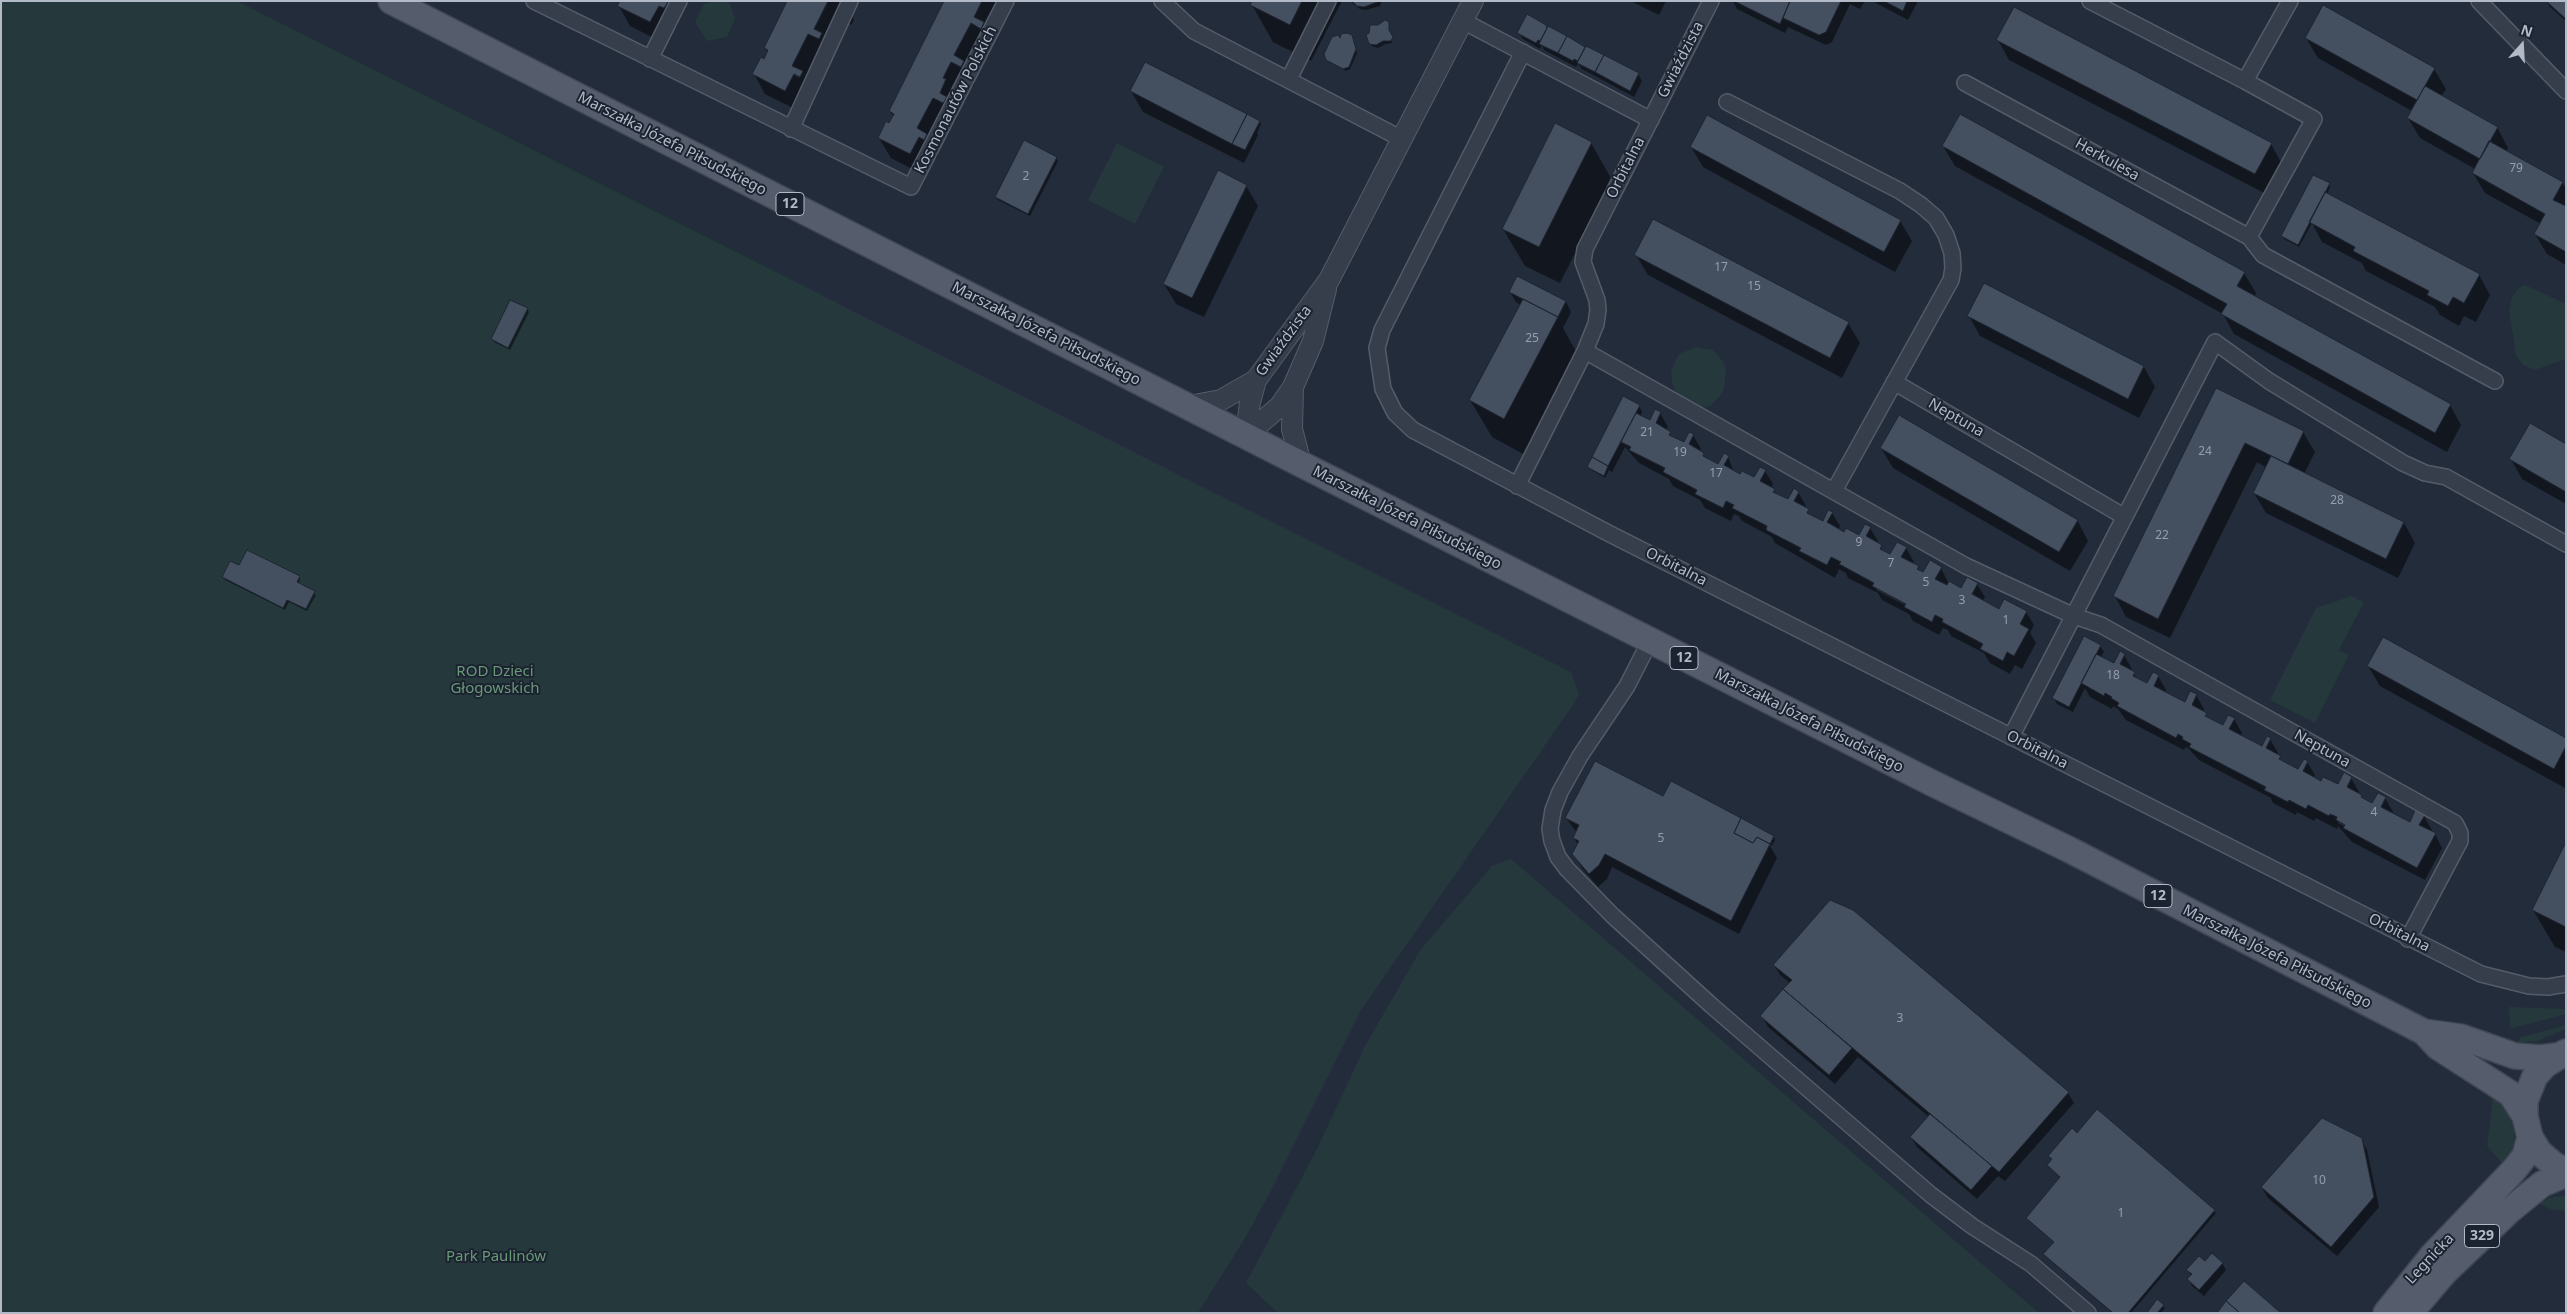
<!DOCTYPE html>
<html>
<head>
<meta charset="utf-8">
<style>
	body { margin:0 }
	#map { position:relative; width:2567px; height:1314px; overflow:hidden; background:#232c3b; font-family:"Noto Sans",sans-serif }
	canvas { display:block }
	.frame { position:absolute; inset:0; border:2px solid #b2b9c7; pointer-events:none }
	.north { position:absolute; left:2497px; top:20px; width:50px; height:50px; -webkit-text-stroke:4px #1c2330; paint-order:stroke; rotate:19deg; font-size:14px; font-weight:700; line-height:20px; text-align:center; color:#b2b9c7 }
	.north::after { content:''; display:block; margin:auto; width:18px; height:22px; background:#b2b9c7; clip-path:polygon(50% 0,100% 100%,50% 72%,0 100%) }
</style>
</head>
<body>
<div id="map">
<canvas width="2567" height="1314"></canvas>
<div class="frame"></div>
<div class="north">N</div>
</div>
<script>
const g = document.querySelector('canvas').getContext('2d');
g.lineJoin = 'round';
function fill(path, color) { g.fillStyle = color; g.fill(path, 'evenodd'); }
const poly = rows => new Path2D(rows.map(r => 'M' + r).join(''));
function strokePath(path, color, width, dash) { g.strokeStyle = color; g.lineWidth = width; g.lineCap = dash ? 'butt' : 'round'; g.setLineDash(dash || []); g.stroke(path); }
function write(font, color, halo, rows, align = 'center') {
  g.font = font + ' "Noto Sans",sans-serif'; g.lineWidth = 4; g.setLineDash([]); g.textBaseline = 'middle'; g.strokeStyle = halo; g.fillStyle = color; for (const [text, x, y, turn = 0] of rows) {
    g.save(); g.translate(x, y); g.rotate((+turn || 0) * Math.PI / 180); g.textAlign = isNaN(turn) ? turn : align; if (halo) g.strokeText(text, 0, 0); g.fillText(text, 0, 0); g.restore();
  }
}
const green = poly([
	[1,1,237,1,1571,672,1579,694,1573,705,1361,1010,1271,1191,1244,1240,1198,1313,1,1313],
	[714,1,729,1,735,19,727,37,707,41,695,22,704,4],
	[1117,143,1164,167,1135,224,1088,200],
	[2525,285,2566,304,2566,359,2535,370,2523,365,2516,355,2509,310,2512,297,2520,287],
	[1695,347,1713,350,1724,363,1726,370,1724,389,1720,396,1710,406,1697,410,1679,399,1672,383,1671,371,1679,354],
	[2351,596,2364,602,2339,650,2349,655,2315,723,2270,700,2316,608],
	[1511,859,2039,1313,1278,1313,1246,1283,1317,1149,1365,1046,1421,949,1492,866],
	[2509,1007,2566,1009,2566,1014,2513,1028,2510,1027],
	[2566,1025,2566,1029,2537,1041,2517,1043,2521,1037],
	[2493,1096,2506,1107,2514,1125,2514,1151,2507,1169,2487,1146],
	[2566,1196,2566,1211,2550,1209,2539,1203,2552,1197]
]);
const shadow = poly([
	[621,1,676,1,671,11,678,23,676,28,670,25,662,42,630,26,619,6],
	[792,1,852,1,848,11,854,20,851,25,841,19,797,110,765,94,754,74,765,60,768,53,765,48],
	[788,72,799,75,799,78],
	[946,1,1012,1,1014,5,1012,10,1002,5,988,32,994,43,992,48,982,43,968,70,975,82,973,87,963,81,952,109,957,118,955,122,944,117,931,143,938,155,936,159,930,157,922,174,891,158,879,138,890,124,894,117,890,111],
	[1254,1,1342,1,1311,61,1273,42,1252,5],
	[1350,1,1381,1,1381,3,1380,6,1366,10,1360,9],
	[1631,1,1666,1,1659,15],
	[1733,1,1865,1,1860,9,1850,4,1832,42,1826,45,1788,27,1785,33,1737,9],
	[1872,1,1918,1,1908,20],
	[2546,1,2566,1,2566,21,2550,7],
	[1388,23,1392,43,1385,44,1378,48,1372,46,1370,43,1378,26],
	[1545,25,1548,30,1549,28,1581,45,1585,50,1638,74,1642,81,1634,97,1582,69,1578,64,1576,67,1544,50,1542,45,1540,49,1523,39,1519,33],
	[2306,38,2434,69,2446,89,2441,97,2497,127,2508,148,2506,152,2562,182,2566,188,2566,265,2547,254,2535,234,2541,224,2485,193,2473,173,2475,169,2420,138,2408,118,2412,111,2318,58],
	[1353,39,1357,53,1350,69,1346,71,1329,62,1327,59,1340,41],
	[1998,40,2271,144,2282,164,2266,194,2009,60],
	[1131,91,1260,122,1261,124,1257,133,1258,135,1244,163,1143,112],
	[1591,143,1612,180,1560,283,1525,266,1503,229],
	[1943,146,2244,273,2256,293,2254,297,2450,405,2461,425,2447,452,2234,334,2223,314,1955,166],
	[1691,147,1900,221,1912,241,1895,272,1703,167],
	[1056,158,1058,161,1030,216,998,200,996,197],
	[2329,184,2330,187,2327,194,2479,275,2490,295,2476,322,2464,316,2459,326,2440,315,2435,307,2366,271,2362,263,2322,242,2312,223,2299,247,2284,239,2283,236],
	[1246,186,1258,206,1204,317,1176,304,1164,284],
	[1636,255,1848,323,1860,343,1842,378,1648,275],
	[1985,285,2144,367,2155,387,2139,418,1980,336,1969,316],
	[1510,292,1566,302,1571,312,1563,328,1578,355,1525,455,1492,437,1470,400,1521,305,1516,302],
	[527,309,529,312,510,350,494,342,493,339],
	[2217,390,2303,432,2315,452,2304,474,2404,523,2415,543,2398,578,2266,513,2254,493,2267,468,2257,462,2170,638,2126,617,2115,596],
	[1639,406,1642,412,1640,417,1650,422,1660,413,1668,427,1666,430,1674,439,1685,444,1693,435,1701,449,1699,451,1707,460,1718,466,1728,457,1734,472,1740,475,1754,479,1765,471,1773,484,1771,488,1778,495,1788,501,1798,492,1806,506,1805,509,1811,516,1823,522,1832,513,1840,526,1838,530,1845,534,1859,536,1870,528,1878,541,1877,544,1885,553,1891,555,1906,548,1914,562,1912,564,1921,572,1924,574,1941,568,1948,582,1962,590,1977,584,1985,597,1983,601,2000,610,2026,612,2034,625,2030,633,2036,643,2022,669,2015,665,2010,674,1990,663,1984,653,1951,636,1948,630,1943,628,1939,635,1913,621,1909,614,1882,600,1878,593,1848,578,1846,573,1839,569,1835,578,1775,543,1772,537,1742,521,1739,516,1734,514,1731,521,1705,508,1700,500,1673,486,1669,479,1639,463,1625,447,1612,472,1609,470,1605,478,1590,469,1588,467],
	[1876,587,1912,605,1911,608,1876,590],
	[2566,446,2566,504,2522,479,2511,459],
	[1881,448,2077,520,2088,541,2070,571,1893,468],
	[240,567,299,577,300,580,298,584,316,595,307,611,289,602,285,610,225,580,224,577],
	[2100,646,2104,652,2101,657,2114,664,2124,655,2132,669,2131,671,2138,680,2147,685,2158,676,2166,690,2164,693,2185,704,2191,693,2196,695,2204,709,2203,712,2209,720,2223,727,2234,719,2242,733,2240,736,2262,748,2270,739,2278,753,2277,755,2283,763,2299,771,2307,762,2315,775,2314,778,2321,782,2338,786,2351,778,2359,792,2358,794,2364,801,2372,805,2385,798,2393,812,2392,814,2410,823,2424,816,2432,830,2430,832,2435,834,2442,848,2425,880,2352,842,2338,826,2337,829,2316,818,2314,821,2297,812,2296,815,2273,803,2271,798,2199,760,2188,748,2186,747,2184,750,2126,720,2118,709,2113,706,2112,709,2090,697,2085,688,2073,712,2057,704,2054,698],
	[2338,820,2350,829,2338,823],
	[2368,666,2566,740,2565,788,2380,686],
	[1664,798,1774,837,1775,840,1772,846,1769,844,1777,858,1739,934,1612,867,1607,879,1598,887,1582,868,1574,854,1578,845,1574,838,1577,833,1566,818],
	[2566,845,2566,952,2555,947,2533,910],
	[1774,965,2068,1093,2074,1103,2005,1181,1998,1176,1977,1199,1917,1147,1911,1137,1929,1117,1858,1057,1835,1084,1768,1027,1762,1016,1790,983,1780,975],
	[2077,1134,2216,1213,2131,1313,2112,1313,2047,1257,2055,1243,2027,1218,2061,1178,2048,1165,2053,1160,2050,1156],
	[2361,1139,2367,1150,2379,1207,2337,1256,2268,1198,2262,1188],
	[2205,1263,2222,1263,2226,1270,2204,1296,2192,1286,2189,1280,2191,1276,2188,1270],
	[2157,1300,2165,1308,2161,1313,2148,1313]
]);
const building = poly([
	[620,1,665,1,668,2,664,8,659,6,650,22,617,6,620,1],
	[787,1,828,1,814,29,822,33,819,39,808,34,792,66,803,71,800,77,794,74,785,91,752,74,761,57,764,59,768,50,764,48,787,1],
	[944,1,982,1,974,17,984,22,981,29,971,23,954,55,964,61,961,67,951,62,943,78,946,79,940,93,947,97,943,103,933,98,917,128,927,134,924,140,919,137,910,154,878,138,886,121,889,123,894,114,889,111,944,1],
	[1252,1,1302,1,1290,25,1250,5,1252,1],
	[1352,1,1380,1,1364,7,1357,6,1352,1],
	[1734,1,1790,1,1780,24,1734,1],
	[1790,1,1841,1,1826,32,1819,35,1783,18,1790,1],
	[1884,1,1907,1,1903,11,1884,1],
	[2546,1,2566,1,2566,19,2546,1],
	[2323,5,2435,68,2417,100,2305,38,2323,5],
	[2014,7,2272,143,2255,174,1996,40,2014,7],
	[1527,14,1546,25,1547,28,1540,41,1538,40,1536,43,1517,33,1527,14],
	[1385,20,1389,22,1389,30,1393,37,1391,41,1383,41,1376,45,1369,44,1366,35,1369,33,1370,25,1378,25,1385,20],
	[1548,26,1567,36,1558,53,1539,44,1548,26],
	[1347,33,1352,35,1356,49,1349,67,1343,69,1326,60,1324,54,1332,37,1338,35,1340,38,1341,34,1347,33],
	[1567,36,1585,47,1578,61,1574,59,1573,61,1558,53,1567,36],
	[1586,46,1604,55,1595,72,1577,63,1586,46],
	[1604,55,1639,73,1630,91,1595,72,1604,55],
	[1145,62,1247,114,1232,144,1130,91,1145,62],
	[2425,86,2498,127,2480,159,2407,118,2425,86],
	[1247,114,1260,121,1245,150,1232,144,1247,114],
	[1960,114,2245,272,2237,286,2451,404,2435,433,2221,314,2227,304,1942,146,1960,114],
	[1707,115,1901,220,1884,252,1690,147,1707,115],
	[1555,123,1592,142,1539,247,1502,229,1555,123],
	[1024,140,1057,157,1028,214,995,197,1024,140],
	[2489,141,2563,182,2553,200,2566,206,2566,252,2534,234,2545,214,2472,173,2489,141],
	[1218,170,1247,185,1192,298,1163,284,1218,170],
	[2313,175,2330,183,2298,245,2281,236,2313,175],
	[2325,192,2480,274,2464,303,2453,297,2448,306,2427,295,2429,291,2353,251,2355,247,2309,222,2325,192],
	[1653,219,1849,322,1830,358,1634,255,1653,219],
	[1517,276,1566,301,1558,317,1509,292,1517,276],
	[1984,283,2144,366,2128,399,1967,316,1984,283],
	[1523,299,1558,317,1504,419,1469,400,1523,299],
	[510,300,528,308,508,348,491,339,510,300],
	[2216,388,2304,431,2288,464,2245,443,2158,619,2113,596,2216,388],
	[1623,396,1640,405,1608,466,1592,457,1623,396],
	[1655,409,1661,412,1656,423,1671,432,1669,435,1684,442,1689,432,1694,434,1689,444,1704,453,1703,456,1718,464,1724,453,1729,456,1724,465,1740,474,1742,471,1754,477,1760,467,1766,470,1760,481,1775,489,1773,492,1788,499,1794,488,1799,492,1794,501,1809,509,1807,513,1823,521,1828,510,1833,512,1827,522,1844,532,1846,528,1859,535,1865,524,1871,527,1866,536,1882,545,1880,549,1890,554,1897,542,1907,547,1901,557,1919,566,1917,569,1923,572,1930,560,1942,567,1935,579,1947,585,1949,581,1961,588,1967,577,1978,583,1972,594,1999,609,2004,599,2027,611,2020,624,2029,629,2014,656,2007,652,2003,661,1980,649,1983,644,1942,622,1943,619,1935,615,1932,622,1904,607,1906,604,1872,586,1874,583,1839,564,1841,562,1831,557,1827,565,1799,551,1801,548,1766,530,1767,526,1732,508,1734,505,1726,501,1723,508,1695,494,1697,490,1663,472,1665,468,1629,450,1631,447,1621,442,1636,413,1650,420,1655,409],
	[1899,415,2078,520,2059,552,1880,448,1899,415],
	[2530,423,2566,444,2566,492,2509,459,2530,423],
	[2271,456,2404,522,2386,559,2253,493,2271,456],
	[1592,457,1608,466,1604,476,1587,467,1592,457],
	[247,550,300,576,297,582,315,591,306,609,287,600,283,608,222,577,230,561,239,565,247,550],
	[2084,636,2101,645,2069,707,2052,698,2084,636],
	[2383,637,2566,738,2566,746,2554,769,2367,666,2383,637],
	[2120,651,2125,654,2120,664,2135,672,2133,676,2147,683,2153,672,2159,675,2154,686,2185,702,2190,691,2197,694,2192,705,2207,713,2205,716,2223,725,2228,715,2235,718,2229,729,2262,746,2267,736,2271,738,2266,748,2281,756,2279,759,2298,769,2304,759,2308,761,2303,771,2321,781,2323,777,2338,784,2344,772,2352,777,2347,787,2362,795,2361,797,2372,803,2378,793,2386,797,2381,807,2410,822,2415,810,2425,815,2419,825,2436,833,2417,868,2343,828,2345,825,2336,820,2337,817,2330,814,2329,816,2308,805,2306,809,2289,800,2288,802,2264,790,2266,787,2189,747,2191,744,2182,739,2183,737,2178,734,2176,738,2117,706,2119,703,2111,698,2112,697,2105,693,2104,696,2081,683,2096,654,2114,663,2120,651],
	[1595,761,1663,796,1671,781,1741,818,1734,833,1753,843,1757,837,1770,844,1731,921,1605,854,1599,865,1589,874,1572,854,1579,841,1573,838,1579,825,1565,818,1595,761],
	[1741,818,1774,836,1770,844,1757,837,1753,843,1734,833,1741,818],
	[2566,842,2566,927,2532,910,2566,842],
	[1830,900,1853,910,2069,1092,1999,1172,1783,989,1792,980,1773,965,1830,900],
	[1783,989,1852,1048,1829,1075,1760,1016,1783,989],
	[2097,1109,2215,1210,2128,1313,2113,1313,2043,1254,2054,1242,2026,1218,2060,1177,2047,1165,2052,1159,2048,1156,2072,1128,2077,1133,2097,1109],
	[1930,1114,1992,1166,1971,1190,1910,1137,1930,1114],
	[2322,1118,2362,1138,2374,1197,2331,1247,2261,1187,2322,1118],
	[2212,1253,2223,1263,2199,1290,2187,1279,2192,1274,2186,1270,2199,1256,2205,1261,2212,1253],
	[2244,1281,2281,1313,2240,1313,2226,1301,2244,1281],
	[2157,1299,2164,1305,2157,1313,2147,1313,2157,1299],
	[2226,1301,2240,1313,2217,1313,2226,1301]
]);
const minor = poly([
	[534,1,911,187,1006,1],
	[1162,1,1194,31,1400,138],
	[2090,1,2245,81],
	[2479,1,2566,91],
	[1463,21,1651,120],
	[1523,52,1382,330,1377,348,1383,389,1395,413,1413,430,1610,534,2481,974,2529,986,2548,987,2566,984],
	[650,59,679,1],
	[1289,79,1328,1],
	[1965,83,2249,237,2314,119,2245,81,2290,1],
	[1727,102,1900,191,1921,205,1936,218,1946,235,1952,253,1953,268,1951,280,1834,491],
	[791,129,850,1],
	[2249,237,2263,255,2495,381],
	[1585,351,1966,566,2074,616,2101,625,2455,823,2460,833,2460,841,2408,939],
	[1894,382,2125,517],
	[1517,486,1585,351,1596,324,1598,310,1597,300,1583,262,1585,249,1711,1],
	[1650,641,1627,686,1580,756,1560,792,1553,810,1550,829,1552,841,1558,857,1567,869,1613,916,1712,1006,1931,1195,1972,1226,2031,1264,2088,1313],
	[2011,737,2215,342,2269,381,2403,463,2425,473,2446,477,2566,544]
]);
const tertiary = poly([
	[1293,387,1292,429,1301,464],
	[1189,406,1221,400,1256,380],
	[1246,435,1250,402,1256,380,1329,280,1473,1],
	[1246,435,1279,407,1293,387,1313,341,1326,289]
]);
const primary = poly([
	[391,1,1301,464,1934,784,2068,849,2424,1032,2438,1047,2511,1094,2525,1116],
	[2424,1032,2461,1037,2515,1056,2541,1058,2556,1056],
	[2566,1052,2545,1065,2535,1076,2525,1101,2525,1116,2530,1137,2539,1152,2553,1164,2566,1171],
	[2386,1313,2432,1256,2514,1170,2525,1156,2530,1137],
	[2410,1313,2445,1272,2509,1211,2542,1184,2566,1174]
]);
const numberNames = [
	["79",2516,169],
	["2",1026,177],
	["17",1721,268],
	["15",1754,287],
	["25",1532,339],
	["21",1647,433],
	["24",2205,452],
	["19",1680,453],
	["17",1716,474],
	["28",2337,501],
	["22",2162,536],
	["9",1859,543],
	["7",1891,564],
	["5",1926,583],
	["3",1962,601],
	["1",2006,621],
	["18",2113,676],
	["4",2374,813],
	["5",1661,839],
	["3",1900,1019],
	["10",2319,1181],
	["1",2121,1214]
];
const shields = [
	[790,204,28],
	[1684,658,28],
	[2158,896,28],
	[2482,1236,35]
];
const shieldNames = [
	["12",790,204],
	["12",1684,658],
	["12",2158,896],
	["329",2482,1236]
];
const streetNames = [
	["Gwiaździsta",1681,60,-63],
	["Kosmonautów Polskich",956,100,-63],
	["Marszałka Józefa Piłsudskiego",672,144,27],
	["Herkulesa",2107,160,29],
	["Orbitalna",1626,168,-63],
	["Marszałka Józefa Piłsudskiego",1046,334,27],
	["Gwiaździsta",1284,341,-54],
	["Neptuna",1956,418,30],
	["Marszałka Józefa Piłsudskiego",1407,518,27],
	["Orbitalna",1676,567,27],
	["Marszałka Józefa Piłsudskiego",1809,721,27],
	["Neptuna",2322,749,29],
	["Orbitalna",2037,750,27],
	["Orbitalna",2399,933,27],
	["Marszałka Józefa Piłsudskiego",2277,957,27],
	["Legnicka",2430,1259,-47]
];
const parkNames = [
	["ROD Dzieci",495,672],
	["Głogowskich",495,689],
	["Park Paulinów",496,1257]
];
fill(green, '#25383c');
fill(shadow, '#0007');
fill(building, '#444f60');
strokePath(building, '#1e2532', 1);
strokePath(minor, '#555c69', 18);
strokePath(tertiary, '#555c69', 22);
strokePath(primary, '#404754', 28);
strokePath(minor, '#373e4b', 15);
strokePath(tertiary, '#373e4b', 20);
strokePath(primary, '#555d6c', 25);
write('12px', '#969ead', null, numberNames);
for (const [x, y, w] of shields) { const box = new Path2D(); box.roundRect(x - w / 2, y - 11.5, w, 23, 4); g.fillStyle = '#1c2330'; g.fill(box); strokePath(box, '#b2b9c7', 1); }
write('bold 14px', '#b2b9c7', null, shieldNames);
write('15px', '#b2b9c7', '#1c2330', streetNames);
write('15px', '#699877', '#1c2330', parkNames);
</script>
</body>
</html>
